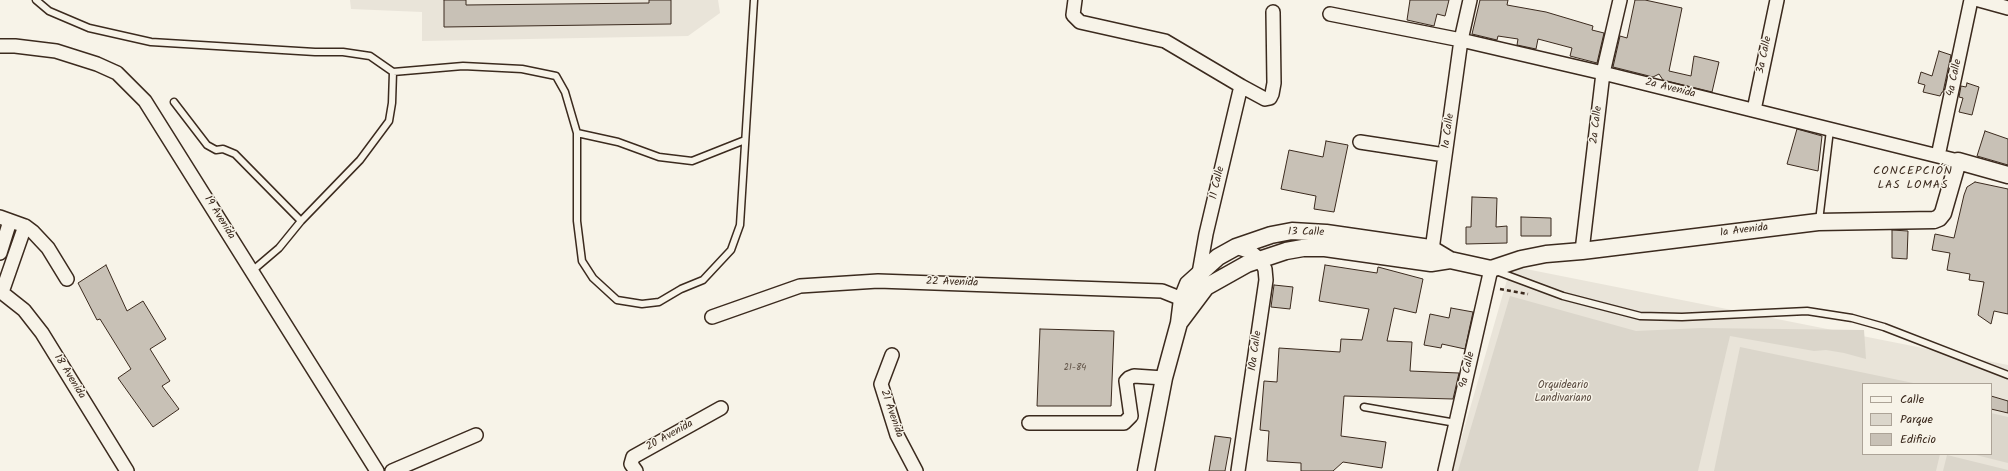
<!DOCTYPE html>
<html>
<head>
<meta charset="utf-8">
<style>
	body { margin:0 }
	#map { position:relative; width:2008px; height:471px; overflow:hidden; background:#f7f3e8; font-family:Kalam,sans-serif }
	canvas { display:block }
	.legend { position:absolute; left:1862px; top:383px; width:130px; height:72px; box-sizing:border-box; background:#f7f3e8; border:1px solid #aca397; margin:0; padding:5px 7px; list-style:none; font-size:12px; color:#3b2a1e }
	.legend li { display:flex; align-items:center; gap:8px; height:20px }
	.legend b { width:20px; border:1px solid #aca397 }
</style>
</head>
<body>
<div id="map">
<canvas width="2008" height="471"></canvas>
<ul class="legend">
<li><b style="height:5px;background:#f7f3e8"></b>Calle</li>
<li><b style="height:11px;background:#dbd6cb"></b>Parque</li>
<li><b style="height:11px;background:#c8c1b6"></b>Edificio</li>
</ul>
</div>
<script>
const g = document.querySelector('canvas').getContext('2d');
g.lineJoin = 'round';
function fill(path, color) { g.fillStyle = color; g.fill(path, 'evenodd'); }
const poly = rows => new Path2D(rows.map(r => 'M' + r).join(''));
function strokePath(path, color, width, dash) { g.strokeStyle = color; g.lineWidth = width; g.lineCap = dash ? 'butt' : 'round'; g.setLineDash(dash || []); g.stroke(path); }
function write(font, color, halo, rows, align = 'center') {
  g.font = font + ' Kalam,sans-serif'; g.lineWidth = 3; g.setLineDash([]); g.textBaseline = 'middle'; g.strokeStyle = halo; g.fillStyle = color; for (const [text, x, y, turn = 0] of rows) {
    g.save(); g.translate(x, y); g.rotate((+turn || 0) * Math.PI / 180); g.textAlign = isNaN(turn) ? turn : align; if (halo) g.strokeText(text, 0, 0); g.fillText(text, 0, 0); g.restore();
  }
}
const built = poly([
	[350,0,718,0,720,13,688,36,422,41,422,12,351,9],
	[1511,266,2008,365,2008,471,1452,471],
	[1863,384,1991,384,1991,454,1863,454]
]);
const green = poly([
	[1510,296,1636,331,1701,328,1864,330,1866,359,1844,353,1826,350,1814,351,1730,336,1698,471,1458,471],
	[1740,347,1918,384,1863,384,1863,454,1940,454,1936,471,1714,471],
	[1991,413,2008,417,2008,463,1972,454,1991,454],
	[1947,455,2008,470,2008,471,1943,471]
]);
const building = poly([
	[444,0,466,0,466,5,649,3,649,0,671,0,671,24,444,27,444,0],
	[1410,0,1449,0,1445,16,1437,14,1434,26,1407,20,1410,0],
	[1480,0,1508,0,1507,5,1546,12,1593,26,1592,30,1604,33,1597,63,1570,56,1572,48,1538,39,1536,49,1517,45,1518,39,1498,36,1497,40,1472,34,1480,0],
	[1635,0,1645,0,1682,8,1669,71,1691,76,1694,56,1719,62,1712,92,1663,80,1659,74,1653,77,1613,67,1620,36,1627,38,1635,0],
	[1939,51,1951,55,1943,92,1942,92,1940,96,1923,92,1925,85,1918,83,1921,72,1932,76,1939,51],
	[1967,83,1979,87,1972,115,1959,112,1963,98,1959,97,1961,86,1966,87,1967,83],
	[1797,129,1822,136,1818,171,1787,164,1797,129],
	[1985,131,2008,139,2008,165,1977,156,1985,131],
	[1326,141,1348,145,1334,212,1314,209,1316,196,1281,189,1289,150,1323,157,1326,141],
	[1975,182,2008,189,2008,314,1994,311,1991,324,1978,315,1984,282,1969,280,1970,274,1947,270,1950,253,1932,250,1935,234,1954,238,1964,195,1967,187,1975,182],
	[1472,197,1497,198,1496,227,1507,226,1507,243,1466,244,1466,227,1471,227,1472,197],
	[1521,217,1551,218,1551,236,1521,236,1521,217],
	[1892,230,1908,231,1907,259,1892,258,1892,230],
	[106,265,127,311,143,301,166,339,150,349,170,381,162,386,179,409,153,427,118,378,131,369,100,319,97,320,78,283,106,265],
	[1325,265,1377,273,1378,267,1423,279,1416,313,1394,308,1387,341,1412,342,1410,371,1459,373,1453,399,1344,396,1341,436,1386,442,1382,468,1343,462,1333,471,1301,471,1301,463,1267,461,1269,431,1260,430,1264,381,1277,382,1279,348,1340,352,1341,339,1362,340,1369,309,1319,301,1325,265],
	[1274,285,1293,287,1290,309,1271,307,1274,285],
	[1451,308,1473,312,1465,349,1442,344,1441,348,1424,345,1430,314,1449,318,1451,308],
	[1040,329,1114,331,1111,406,1037,406,1040,329],
	[1991,396,2008,401,2008,413,1991,409,1991,396],
	[1215,436,1231,438,1225,471,1209,471,1215,436]
]);
const path = poly([
	[1500,289,1528,294]
]);
const service = poly([
	[36,0,49,11,89,28,151,42,315,52,343,52,370,56,393,72,392,103,389,121,360,160,301,221,279,248,252,271],
	[393,72,463,66,522,69,556,76,565,92,577,133,577,221,582,261,593,278,617,300,642,304,659,302,681,289,703,280,731,250,740,225,754,0],
	[174,102,207,145,216,150,223,149,235,154,301,221],
	[577,133,618,142,659,157,692,161,745,140],
	[1819,221,1830,130],
	[1496,271,1563,296,1640,316,1682,317,1807,311,1852,318,1884,327,2008,375],
	[1364,407,1456,423]
]);
const minor = poly([
	[1075,0,1073,15,1080,22,1165,41,1241,86,1206,234,1198,279],
	[1979,0,2008,8],
	[1330,14,1461,40,1603,73,1958,161],
	[0,46,15,46,56,51,97,64,117,73,145,101,377,471],
	[1241,86,1265,99,1270,98,1272,94,1274,83,1273,12],
	[1754,110,1777,0],
	[1360,142,1445,155],
	[1938,156,1971,0],
	[0,217,25,226,33,232,48,248,67,279],
	[1236,247,1251,252,1259,259,1265,269,1266,280,1238,471],
	[1582,251,1603,73,1620,0],
	[0,253,10,221],
	[1431,257,1461,40,1470,0],
	[0,291,24,310,42,333,127,471],
	[2,292,25,226],
	[712,317,800,286,878,281,1162,291,1182,299,1191,300],
	[892,355,881,384,897,435,916,471],
	[1029,423,1124,423,1131,416,1126,381,1129,378,1134,376,1164,378],
	[392,471,476,435],
	[636,471,631,464,633,457,721,408],
	[1445,471,1491,269]
]);
const tertiary = poly([
	[1179,323,1182,299,1188,284,1218,257,1236,247,1271,235,1292,231,1326,233,1430,248,1450,260,1491,269,1521,259,1546,254,1582,251,1818,222,1934,220,1939,218,1943,213,1958,161,2008,175],
	[1146,471,1164,378,1179,323,1206,287,1247,264,1286,251,1303,248,1325,248,1431,263,1450,260]
]);
const numberNames = [
	["21-84",1075,368]
];
const streetNames = [
	["3a Calle",1765,55,-78],
	["4a Calle",1955,78,-78],
	["2a Avenida",1670,89,14],
	["2a Calle",1597,125,-83],
	["1a Calle",1449,131,-82],
	["11 Calle",1218,183,-77],
	["19 Avenida",219,218,58],
	["1a Avenida",1744,231,-7],
	["13 Calle",1306,233,1],
	["22 Avenida",952,283,2],
	["10a Calle",1256,351,-82],
	["9a Calle",1468,370,-77],
	["18 Avenida",69,377,58],
	["21 Avenida",891,414,71],
	["20 Avenida",670,436,-29]
];
const parkNames = [
	["Orquideario",1563,386],
	["Landivariano",1563,399]
];
const neighbourhoodNames = [
	["CONCEPCIÓN",1913,172],
	["LAS LOMAS",1913,186]
];
fill(built, '#e9e4d9');
fill(green, '#dbd6cb');
fill(building, '#c8c1b6');
strokePath(building, '#3b2a1e', 1);
strokePath(service, '#3b2a1e', 9);
strokePath(minor, '#3b2a1e', 16);
strokePath(tertiary, '#3b2a1e', 19);
strokePath(path, '#3b2a1e', 2.5, [4, 3]);
strokePath(service, '#f7f3e8', 6);
strokePath(minor, '#f7f3e8', 13);
strokePath(tertiary, '#f7f3e8', 16);
write('9px', '#5e5044', null, numberNames);
write('11px', '#3b2a1e', '#f7f3e8', streetNames);
write('11px', '#5b4c41', '#f7f3e8', parkNames);
g.letterSpacing = '1px';
write('12px', '#3b2a1e', '#f7f3e8', neighbourhoodNames);
g.letterSpacing = '0px';
</script>
</body>
</html>
